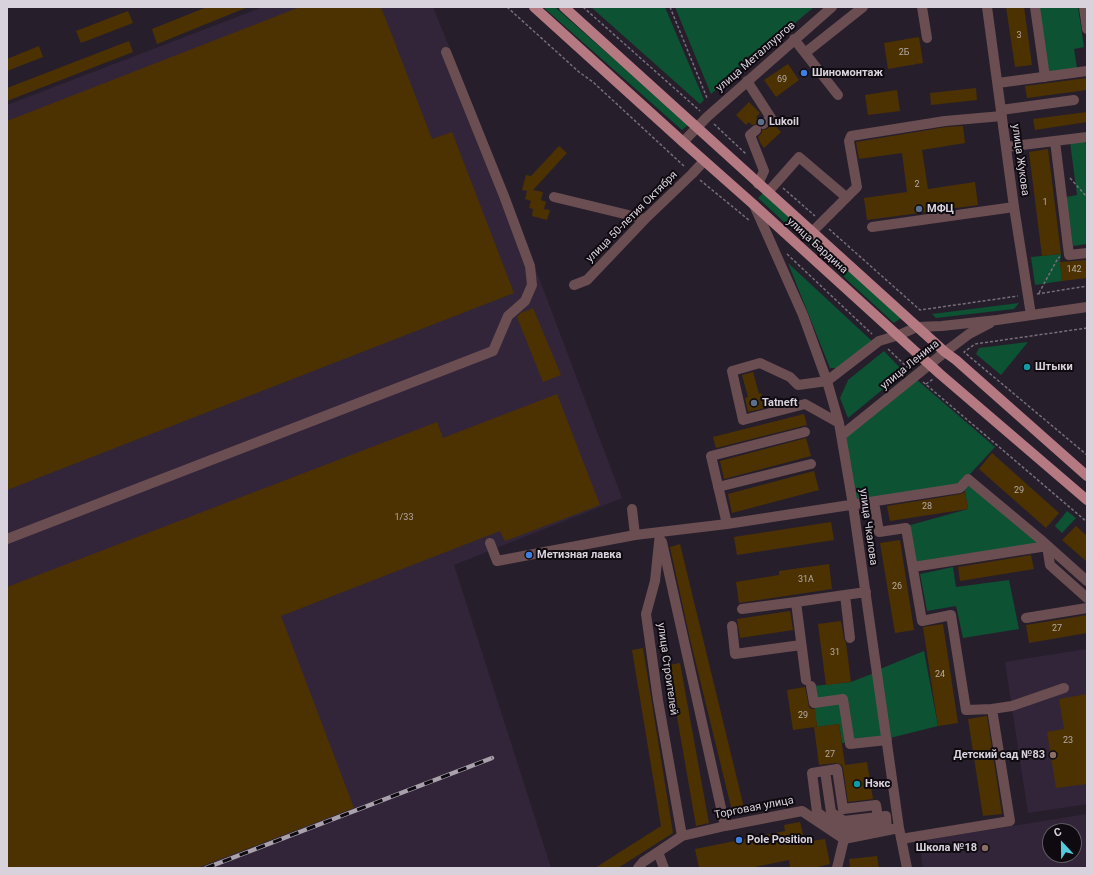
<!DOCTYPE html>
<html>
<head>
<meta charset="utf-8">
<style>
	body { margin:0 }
	#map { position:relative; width:1094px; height:875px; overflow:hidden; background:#271e2c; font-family:Roboto,sans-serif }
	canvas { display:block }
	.frame { position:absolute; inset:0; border:8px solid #d8d2dc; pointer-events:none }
	.north { position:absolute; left:1042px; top:823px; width:40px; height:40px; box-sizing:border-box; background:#0e0a10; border:1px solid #5f5a62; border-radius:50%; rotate:338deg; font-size:11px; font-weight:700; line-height:16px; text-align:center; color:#d8d2dc }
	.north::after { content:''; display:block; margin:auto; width:14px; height:18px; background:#54cadd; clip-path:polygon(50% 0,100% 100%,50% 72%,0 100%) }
</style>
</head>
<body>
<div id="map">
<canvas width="1094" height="875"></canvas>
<div class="frame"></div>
<div class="north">С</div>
</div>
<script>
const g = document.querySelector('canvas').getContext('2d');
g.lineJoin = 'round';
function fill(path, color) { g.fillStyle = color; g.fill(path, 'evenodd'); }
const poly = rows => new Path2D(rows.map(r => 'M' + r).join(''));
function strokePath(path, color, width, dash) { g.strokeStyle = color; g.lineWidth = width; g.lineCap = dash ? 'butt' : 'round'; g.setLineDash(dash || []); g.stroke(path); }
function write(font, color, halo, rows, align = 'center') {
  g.font = font + ' Roboto,sans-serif'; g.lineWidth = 4; g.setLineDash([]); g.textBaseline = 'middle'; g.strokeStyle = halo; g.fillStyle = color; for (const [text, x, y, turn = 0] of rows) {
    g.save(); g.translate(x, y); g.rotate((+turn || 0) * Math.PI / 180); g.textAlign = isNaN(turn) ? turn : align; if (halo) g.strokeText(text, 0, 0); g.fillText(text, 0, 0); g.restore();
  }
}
const built = poly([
	[263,7,433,7,490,148,622,498,454,565,551,868,7,868,7,105],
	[1087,649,1087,804,1028,813,1005,662],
	[1087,814,1087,868,923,868,919,841],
	[1050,831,1074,831,1074,855,1050,855]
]);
const green = poly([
	[543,7,555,7,688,125,682,130],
	[591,7,665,7,704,100,700,104],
	[675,7,814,7,711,94],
	[1039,7,1078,7,1084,47,1074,49,1077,68,1049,73],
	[1085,140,1087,152,1087,244,1073,246,1066,197,1077,195,1070,142],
	[763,193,901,318,894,323,758,198],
	[1061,254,1060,262,1062,281,1035,285,1031,257],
	[788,263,873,342,842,368,830,368],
	[1019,303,1014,309,936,318,932,314],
	[1028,342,1001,375,976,354,979,348],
	[884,351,904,372,848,418,840,398,848,380],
	[916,379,995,447,959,486,856,503,846,436],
	[968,481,1044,545,914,565,907,526,968,509,965,491,962,488],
	[1067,511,1076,518,1062,533,1055,526],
	[953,567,956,587,1009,580,1019,629,963,638,956,606,927,611,920,574],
	[924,651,938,726,890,738,880,669],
	[874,673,883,738,852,742,844,697,815,702,813,686,851,682],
	[842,701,849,742,842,743,839,724,817,727,814,705]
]);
const building = poly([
	[207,7,248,7,157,44,152,29],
	[300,7,381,7,432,139,452,132,514,293,7,490,7,121],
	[1006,7,1024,7,1032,65,1015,67],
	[128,11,133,23,81,43,76,31],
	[919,37,923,63,888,69,884,43],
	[129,41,133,52,7,101,7,88],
	[39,46,43,57,7,71,7,59],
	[788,64,799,80,776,97,764,80],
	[1087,78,1087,90,1027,98,1025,86],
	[976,88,977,100,931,105,930,93],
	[897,90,900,111,868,115,865,95],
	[749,102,760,113,756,117,758,120,757,124,752,125,749,122,746,125,736,115],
	[1087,112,1087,122,1035,130,1033,119],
	[774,124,781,132,764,148,761,144,758,137,762,133,762,130,767,129],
	[963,126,965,143,922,150,928,189,975,182,978,205,867,220,864,198,907,192,902,153,859,159,856,142,946,127],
	[559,146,567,153,533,190,543,192,541,200,546,202,544,209,550,210,547,220,532,216,533,209,529,208,531,201,525,199,527,191,522,190,526,175,531,176],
	[1048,149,1061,254,1042,256,1029,152],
	[1087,260,1087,278,1062,281,1060,262],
	[533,308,561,375,543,382,517,317,521,313],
	[753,372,759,394,761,393,765,408,748,412,745,398,748,397,742,375],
	[557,394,600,505,505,541,500,531,281,616,354,808,197,868,7,868,7,587,437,422,443,438],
	[804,414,807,425,716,448,713,437],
	[806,438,811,456,724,479,720,461],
	[992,453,1059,513,1046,528,979,469],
	[814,471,819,490,732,513,728,494],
	[965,492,968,509,890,521,887,506,961,494],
	[831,522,834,540,737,555,734,537],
	[1076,526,1087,536,1087,562,1062,540],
	[900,540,914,630,895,633,880,543],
	[680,544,745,812,733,815,690,639,670,547],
	[1031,555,1034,569,960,581,958,567],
	[829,564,832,589,739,603,736,582,779,575,779,571],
	[790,611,793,630,740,638,737,619],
	[1087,615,1087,633,1029,643,1026,625],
	[841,621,844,639,846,643,851,682,826,685,818,624],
	[943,624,958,723,938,726,923,627],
	[643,648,673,833,618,868,595,868,661,826,632,650],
	[680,663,709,823,696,826,668,665],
	[805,687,809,707,811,709,815,709,817,726,814,727,839,724,845,765,867,762,873,799,848,802,843,768,842,765,836,763,819,765,814,727,793,730,787,690],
	[1087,694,1087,784,1056,788,1047,732,1064,729,1059,699],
	[987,716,1002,814,983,816,968,719],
	[800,822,805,842,825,839,830,864,814,868,790,868,789,860,750,868,699,868,695,849,785,831,784,825],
	[877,856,879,868,850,868,849,859]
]);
const path = poly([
	[507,7,579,72,593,82,685,167],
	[583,7,700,111],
	[670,7,707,98],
	[714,124,746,154],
	[1070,178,1087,197],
	[700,180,750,221],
	[783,188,815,216],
	[829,229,920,310,1018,296],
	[787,254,872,334],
	[1039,293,1058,258,1060,257],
	[1037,294,1087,286],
	[1087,328,975,344,964,352,1087,455],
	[888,349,908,368],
	[923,382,1087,522],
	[926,384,933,379]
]);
const minor = poly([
	[922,7,927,38],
	[987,7,1014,207,1031,315],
	[1035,7,1045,77],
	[1084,7,1087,29],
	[794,39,838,95],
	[805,53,863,7],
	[747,81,771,118,763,124],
	[998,83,1087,71],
	[1001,110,1074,100],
	[756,130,750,135,764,171,758,184],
	[1055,141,1069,255,1087,253],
	[683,142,707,117,832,7],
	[1006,147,1087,137],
	[768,192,799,157,846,197],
	[554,197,645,219],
	[754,205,803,315,827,381,839,423,853,505,899,828,907,868],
	[872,227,1014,207],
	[812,232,857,187,849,141,851,136,945,121,1002,116],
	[574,285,587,280,645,219,692,174,704,161],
	[839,423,805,404,743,420,732,371,760,363,790,377,798,385,827,381,879,341,899,335,917,327,942,326,997,320,1087,307],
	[842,435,945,352,969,334,990,323],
	[718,487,811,464],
	[874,502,879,532,906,528,922,621,951,615,966,710,992,709,1012,706,1064,688],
	[632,509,635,535],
	[727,524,711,456,805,432],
	[660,533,655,581,646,614,658,700,682,836],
	[7,539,493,351,508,316,525,301,532,285,530,266,504,196,446,52],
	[662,542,725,826],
	[490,543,497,561,635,535,727,524,960,488,968,479,1040,539,1087,581],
	[913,567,1047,546,1050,565,1087,598],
	[845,595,850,638],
	[742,609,796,602],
	[1026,618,1087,608],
	[732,626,735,654,801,645],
	[806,680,796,602,866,592],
	[811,686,814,703,843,699,850,744,887,740],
	[837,769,843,809,876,805,879,824,841,830,817,812,812,773,837,769],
	[825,771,831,812,844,821,886,816,887,830],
	[901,839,1010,821,992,709],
	[658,852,664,868],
	[638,868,643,862,682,836,725,826,802,811,844,839,899,828],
	[837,868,844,839]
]);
const major = poly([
	[534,7,683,142,753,204,940,374,1087,500],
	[564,7,945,352,956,360,1087,476]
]);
const rail = poly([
	[206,868,492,758]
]);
const markers = [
	[804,73,4,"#3f7fe0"],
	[761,122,4,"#5c6f8a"],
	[919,209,4,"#5c6f8a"],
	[1027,367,4,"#0f9aa8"],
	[754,403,4,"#5c6f8a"],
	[529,555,4,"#3f7fe0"],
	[1053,755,4,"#8d6e63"],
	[857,784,4,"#0f9aa8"],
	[739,840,4,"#3f7fe0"],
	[985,848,4,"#8d6e63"]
];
const numberNames = [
	["3",1019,36],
	["2Б",904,53],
	["69",782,80],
	["2",917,185],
	["1",1045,203],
	["142",1074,270],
	["29",1019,491],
	["28",927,507],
	["1/33",404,518],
	["31А",806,580],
	["26",897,587],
	["27",1057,629],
	["31",835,653],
	["24",940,675],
	["29",803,716],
	["23",1068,741],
	["27",830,755]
];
const streetNames = [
	["улица Металлургов",756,57,-41],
	["улица Жукова",1020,160,82],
	["улица 50-летия Октября",632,217,-45],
	["улица Бардина",817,246,42],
	["улица Ленина",910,365,-39],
	["улица Чкалова",868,527,82],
	["улица Строителей",667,669,82],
	["Торговая улица",754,808,-11]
];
const poiNames = [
	["Шиномонтаж",812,73],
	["Lukoil",769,122],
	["МФЦ",927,209],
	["Штыки",1035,367],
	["Tatneft",762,403],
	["Метизная лавка",537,555],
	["Детский сад №83",1045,755,"right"],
	["Нэкс",865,784],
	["Pole Position",747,840],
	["Школа №18",977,848,"right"]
];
fill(built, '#322539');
fill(green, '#0c5233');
fill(building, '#4c3201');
strokePath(path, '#766e7a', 1.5, [3, 2]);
strokePath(minor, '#6b4e52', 10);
strokePath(major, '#b57982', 10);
strokePath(rail, '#a9a2ad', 4.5);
strokePath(rail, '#0e0a10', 3, [9]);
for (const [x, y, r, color] of markers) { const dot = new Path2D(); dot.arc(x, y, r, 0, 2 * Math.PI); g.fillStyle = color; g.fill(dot); strokePath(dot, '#0e0a10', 1.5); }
write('9px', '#b5aaa5', null, numberNames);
write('11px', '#d8d2dc', '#0e0a10', streetNames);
write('bold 11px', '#d8d2dc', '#0e0a10', poiNames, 'left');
</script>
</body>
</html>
